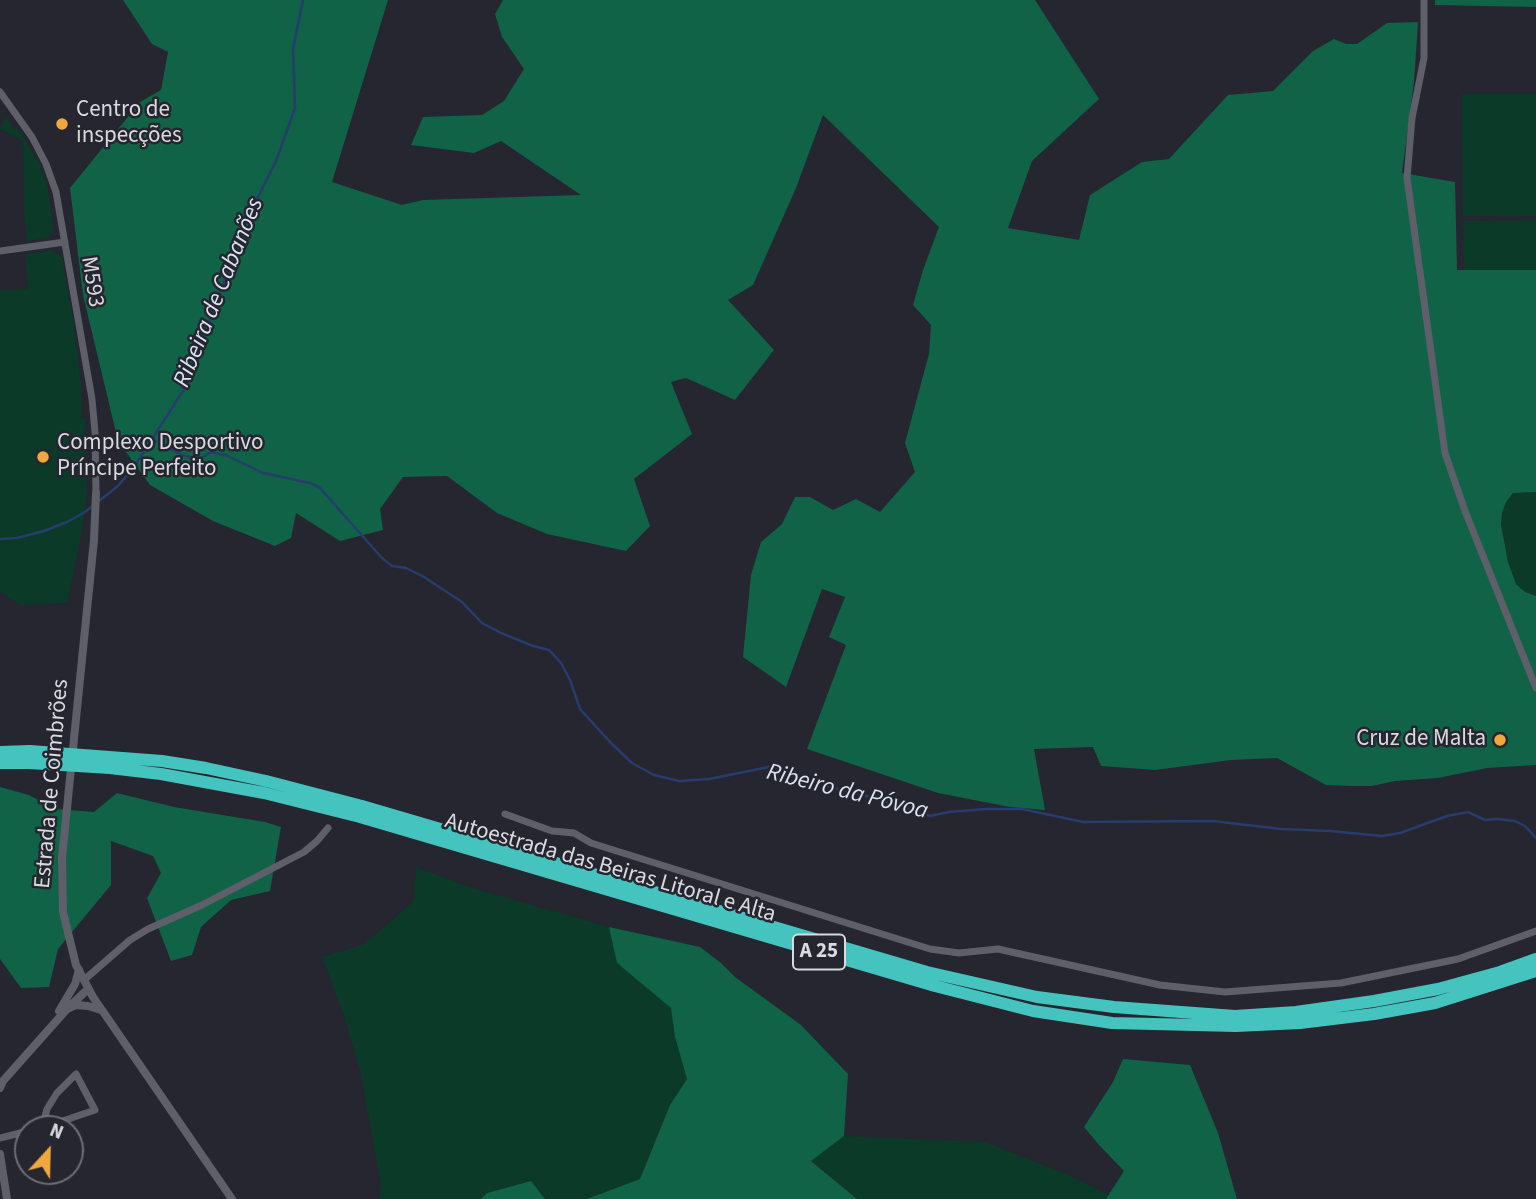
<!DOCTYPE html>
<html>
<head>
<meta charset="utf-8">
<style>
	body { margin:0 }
	#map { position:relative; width:1536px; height:1199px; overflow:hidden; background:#25262f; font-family:"Source Sans 3",sans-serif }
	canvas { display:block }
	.north { position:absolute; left:14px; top:1115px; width:70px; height:70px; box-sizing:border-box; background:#25262f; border:2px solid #6d6e76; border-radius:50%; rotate:22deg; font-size:19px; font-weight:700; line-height:28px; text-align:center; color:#dadae0 }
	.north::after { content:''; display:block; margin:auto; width:24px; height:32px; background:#f0a73e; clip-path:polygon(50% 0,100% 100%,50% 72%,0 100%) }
</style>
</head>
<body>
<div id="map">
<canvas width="1536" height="1199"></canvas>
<div class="north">N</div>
</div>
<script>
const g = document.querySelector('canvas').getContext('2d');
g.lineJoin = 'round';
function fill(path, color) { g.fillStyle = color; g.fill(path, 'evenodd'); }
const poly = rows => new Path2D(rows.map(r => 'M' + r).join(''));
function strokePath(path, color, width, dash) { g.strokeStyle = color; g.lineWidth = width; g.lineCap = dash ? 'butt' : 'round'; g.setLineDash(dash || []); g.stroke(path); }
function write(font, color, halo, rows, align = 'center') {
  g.font = font + ' "Source Sans 3",sans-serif'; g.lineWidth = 5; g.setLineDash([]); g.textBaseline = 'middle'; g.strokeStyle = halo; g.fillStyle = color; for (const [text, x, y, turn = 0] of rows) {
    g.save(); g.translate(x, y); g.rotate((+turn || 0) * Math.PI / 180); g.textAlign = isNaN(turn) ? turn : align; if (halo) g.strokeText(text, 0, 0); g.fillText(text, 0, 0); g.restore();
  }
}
const green = poly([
	[1462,94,1536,94,1536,216,1463,216],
	[0,108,14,129,19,130,40,165,48,189,54,229,51,235,48,237,27,242,24,211,23,141,0,129,5,118],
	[1536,220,1536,270,1464,270,1463,221],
	[51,250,59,254,62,258,73,318,81,383,81,418,85,418,87,496,80,541,67,603,21,605,0,592,0,290,28,289,25,254],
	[1536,492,1536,596,1525,592,1516,584,1508,562,1501,525,1502,513,1506,502,1514,493],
	[416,867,469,887,609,927,617,963,671,1008,675,1037,687,1079,670,1105,640,1179,587,1199,545,1199,531,1181,487,1193,481,1199,379,1199,381,1185,361,1075,344,1015,322,957,364,944,414,901],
	[844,1136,985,1142,1068,1175,1109,1195,1106,1199,857,1199,811,1160]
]);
const forest = poly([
	[123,0,388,0,332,182,402,205,423,200,581,195,501,141,474,153,411,145,423,117,482,115,504,101,524,69,502,37,495,14,503,0,1035,0,1099,99,1032,161,1008,228,1079,240,1090,195,1142,162,1169,159,1228,95,1273,91,1313,51,1334,39,1346,44,1357,44,1387,23,1418,22,1414,82,1402,173,1455,182,1457,270,1536,270,1536,492,1513,493,1506,502,1502,513,1501,525,1508,562,1516,584,1525,592,1536,596,1536,765,1487,768,1438,778,1395,781,1372,786,1351,786,1326,785,1277,758,1231,760,1155,770,1101,766,1093,747,1034,749,1045,810,1010,807,938,793,807,749,846,645,829,637,845,597,822,589,786,687,743,657,751,575,761,542,782,524,795,497,810,497,833,510,856,499,880,512,915,472,905,443,929,354,931,325,913,305,923,270,939,227,823,115,796,188,753,285,728,300,774,350,735,400,686,378,671,382,692,434,634,479,650,526,626,551,547,534,497,513,447,476,403,477,380,509,383,530,340,541,296,513,291,538,275,546,213,521,150,485,118,441,83,295,70,188,140,102,161,90,168,52,152,44],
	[1435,0,1536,0,1536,7,1435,5],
	[0,787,29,795,55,809,94,812,117,793,174,807,265,822,281,827,270,891,231,900,201,927,192,955,171,961,147,898,161,873,153,856,111,841,111,885,58,949,49,987,21,988,0,959],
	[609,927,700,947,721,963,735,977,801,1025,848,1074,844,1136,811,1161,857,1199,587,1199,640,1179,670,1105,687,1079,675,1037,671,1008,617,963],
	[1123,1059,1190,1065,1218,1133,1237,1199,1106,1199,1124,1171,1099,1145,1084,1127,1113,1082],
	[531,1181,545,1199,481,1199,487,1193]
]);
const stream = poly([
	[152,439,182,455,193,458,200,459,211,452,228,456,263,473,310,483,319,487,382,558,392,566,406,568,424,577,462,602,482,623,501,633,533,646,549,650,561,663,570,680,580,709,611,743,632,763,654,775,679,781,709,779,769,767,783,770,830,787,874,798,930,816,949,812,986,809,1022,809,1083,822,1213,821,1281,829,1330,831,1382,836,1400,833,1447,816,1468,812,1485,820,1497,819,1515,821,1525,826,1536,838],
	[99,501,118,486,134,467,190,380,218,298,249,215,276,161,295,108,293,49,303,0],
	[0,539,17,538,44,531,67,522,85,512,94,505]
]);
const minor = poly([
	[1424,0,1424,58,1412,118,1407,178,1445,453,1465,511,1536,688],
	[0,92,32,137,46,164,56,192,92,399,95,432,96,493],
	[0,251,65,242],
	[505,814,552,831,574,833,591,843,930,949,959,953,998,949,1160,985,1225,992,1341,983,1458,959,1536,931],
	[84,980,130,940,148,929,202,905,304,852,317,841,328,828],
	[36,1129,42,1128,95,1110,76,1074,57,1093,47,1109,42,1128],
	[0,1138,28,1131]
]);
const tertiary = poly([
	[96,493,94,540,62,858,63,912,76,965,93,997,232,1199],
	[69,1007,88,989],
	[59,1011,75,984,79,970],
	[0,1088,3,1081,67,1009,76,1005,88,1006,101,1010],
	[0,1154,7,1199]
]);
const motorway = poly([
	[0,752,30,751,162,761,206,768,266,781,362,806,927,972,1037,997,1114,1007,1235,1016,1296,1012,1374,1001,1438,989,1500,972,1536,959],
	[0,763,29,763,110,768,161,774,264,793,360,817,935,986,1033,1011,1112,1023,1236,1026,1300,1023,1374,1014,1435,1003,1536,971]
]);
const markers = [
	[62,124,7,"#f0a73e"],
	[43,457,7,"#f0a73e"],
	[1500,740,7,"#f0a73e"]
];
const shields = [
	[819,952,52]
];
const shieldNames = [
	["A 25",819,952]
];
const poiNames = [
	["Centro de",76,111],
	["inspecções",76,137],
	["Complexo Desportivo",57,444],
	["Príncipe Perfeito",57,470],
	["Cruz de Malta",1486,740,"right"]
];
const streetNames = [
	["M593",91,282,81],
	["Estrada de Coimbrões",53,784,-85],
	["Autoestrada das Beiras Litoral e Alta",610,869,16]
];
const waterNames = [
	["Ribeira de Cabanões",220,293,-68],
	["Ribeiro da Póvoa",847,793,14]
];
fill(green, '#0b3a29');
fill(forest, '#106347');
strokePath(stream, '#273d6d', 2.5);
strokePath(minor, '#5e5f69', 7);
strokePath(tertiary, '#5e5f69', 8);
strokePath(motorway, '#45c4bf', 12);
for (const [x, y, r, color] of markers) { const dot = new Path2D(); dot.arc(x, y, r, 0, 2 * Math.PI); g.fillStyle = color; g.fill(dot); strokePath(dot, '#25262f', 2.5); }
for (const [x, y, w] of shields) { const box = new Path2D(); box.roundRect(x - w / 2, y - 17.5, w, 35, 5); g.fillStyle = '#25262f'; g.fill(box); strokePath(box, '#dadae0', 2); }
write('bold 21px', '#dadae0', null, shieldNames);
write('23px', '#dadae0', '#25262f', poiNames, 'left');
write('23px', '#dadae0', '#25262f', streetNames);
write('italic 24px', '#dce4f4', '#25262f', waterNames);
</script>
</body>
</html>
